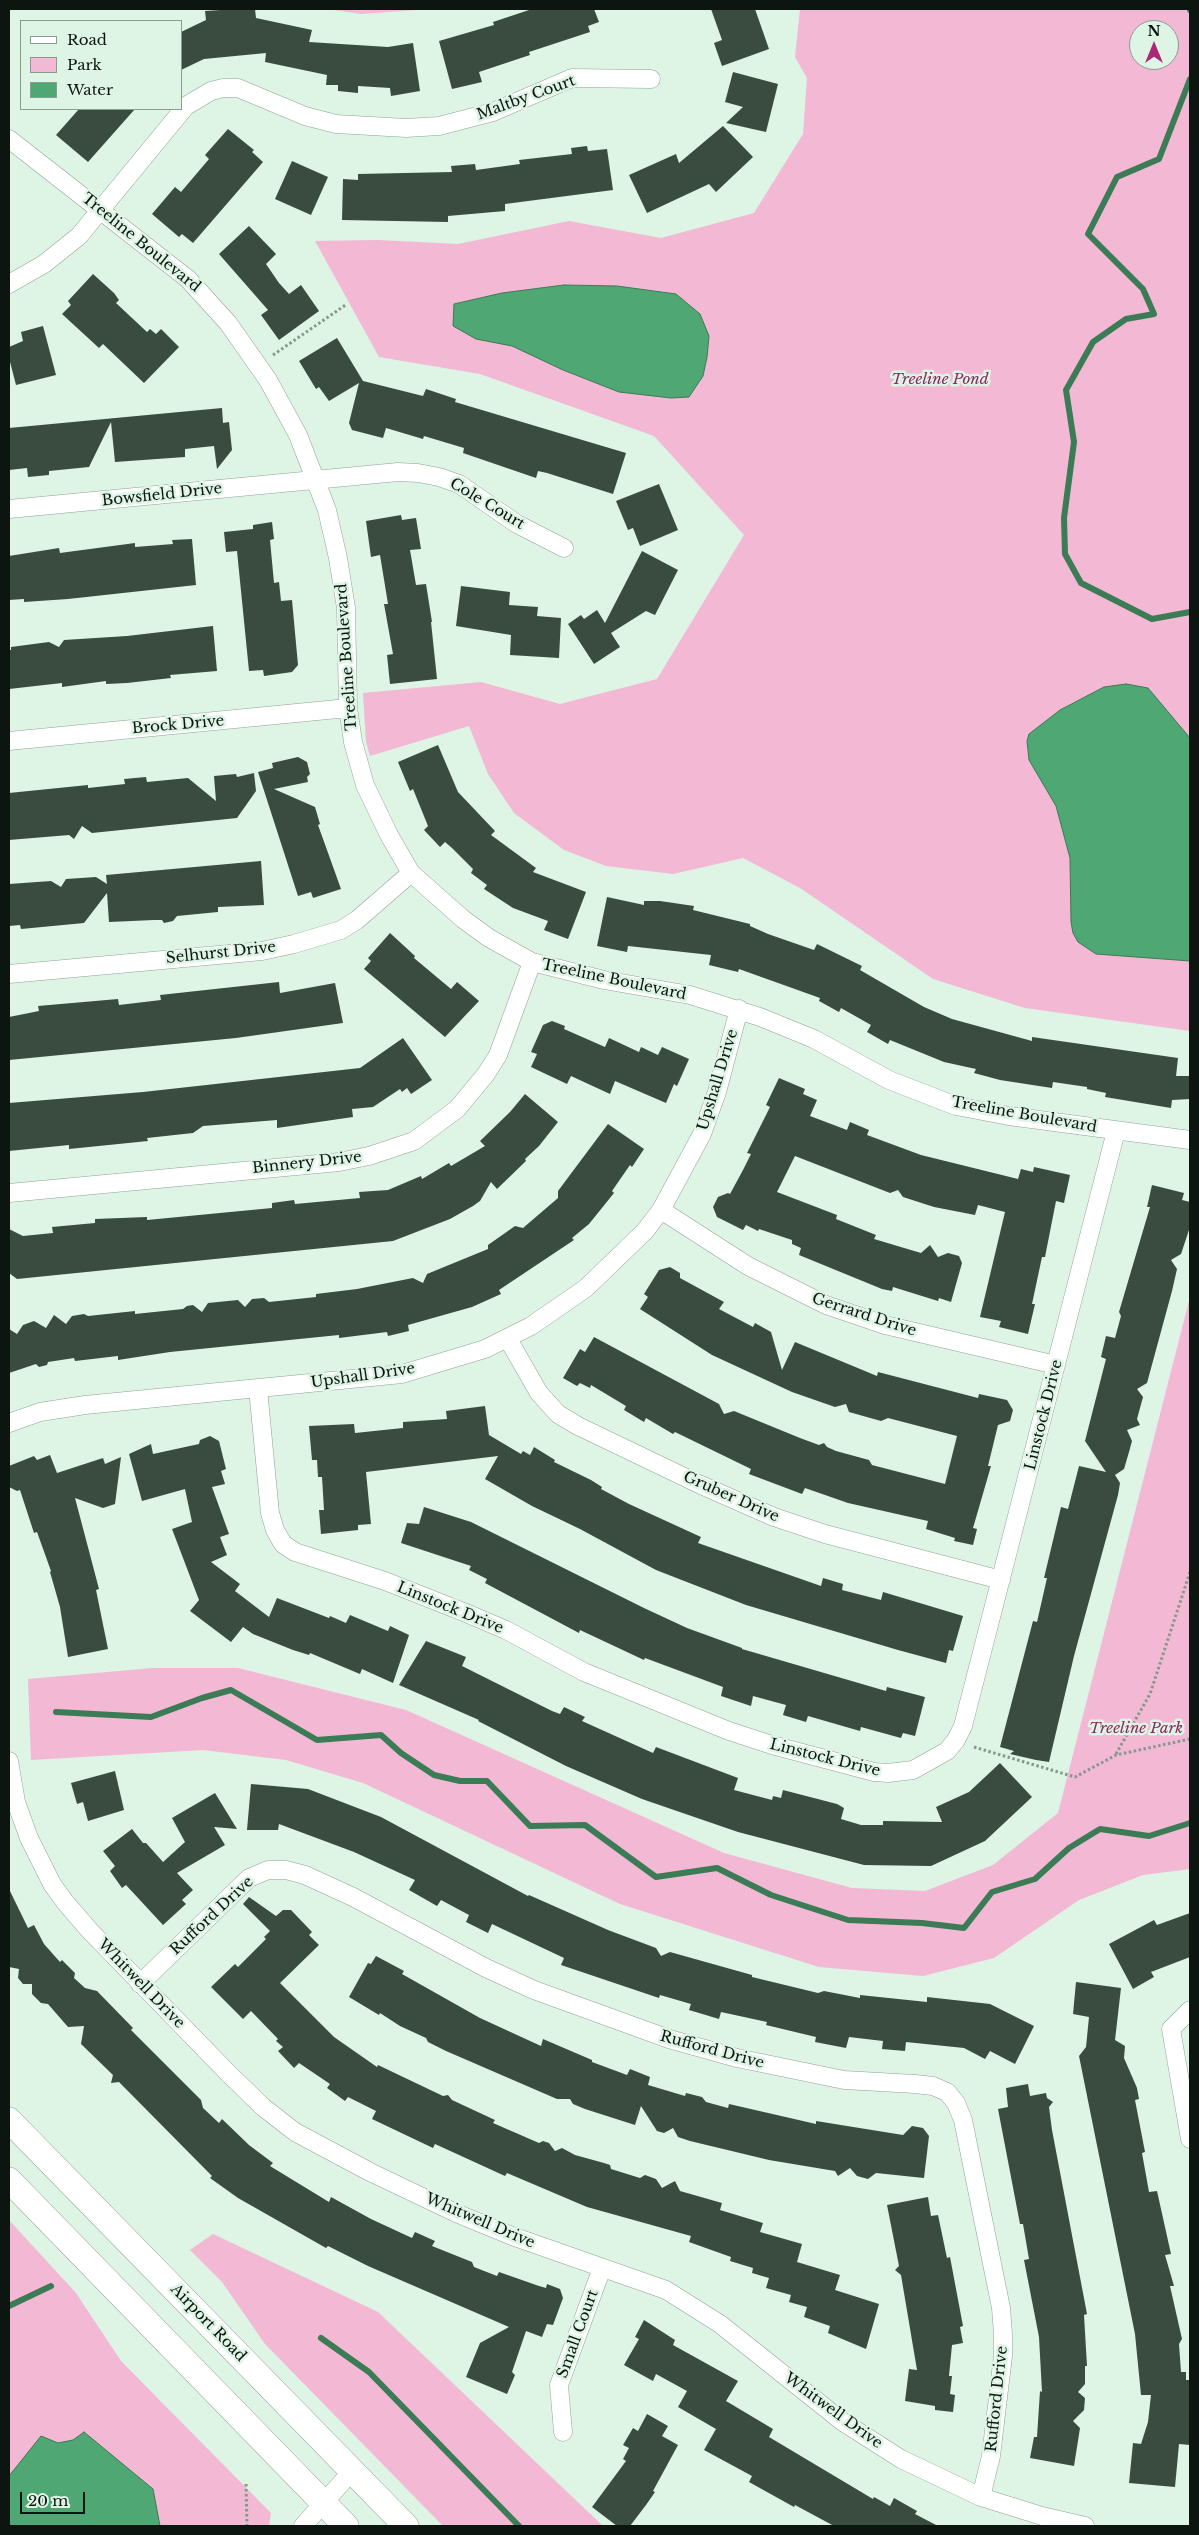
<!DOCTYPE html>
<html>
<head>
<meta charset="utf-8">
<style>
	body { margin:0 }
	#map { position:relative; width:1199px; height:2535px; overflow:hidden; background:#def4e5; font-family:"Libre Baskerville",serif }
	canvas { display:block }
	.frame { position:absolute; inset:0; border:10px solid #0d1510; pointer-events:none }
	.legend { position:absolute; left:20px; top:20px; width:162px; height:90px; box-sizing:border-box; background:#def4e5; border:1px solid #8a9b90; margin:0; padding:6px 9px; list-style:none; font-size:15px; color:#0d1510 }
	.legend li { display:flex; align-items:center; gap:10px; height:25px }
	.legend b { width:25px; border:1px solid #8a9b90 }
	.north { position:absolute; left:1129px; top:20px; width:50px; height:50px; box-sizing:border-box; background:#def4e5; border:1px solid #8a9b90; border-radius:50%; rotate:0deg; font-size:14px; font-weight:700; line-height:20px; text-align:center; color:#0d1510 }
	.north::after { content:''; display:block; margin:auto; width:18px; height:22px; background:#aa2977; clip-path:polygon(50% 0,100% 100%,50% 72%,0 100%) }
	.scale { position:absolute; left:20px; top:2492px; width:65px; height:22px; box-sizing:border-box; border:2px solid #0d1510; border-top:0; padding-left:6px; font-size:15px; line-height:18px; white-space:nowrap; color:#0d1510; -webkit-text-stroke:4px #def4e5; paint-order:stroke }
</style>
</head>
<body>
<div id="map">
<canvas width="1199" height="2535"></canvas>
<div class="frame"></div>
<ul class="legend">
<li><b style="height:6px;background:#fff"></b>Road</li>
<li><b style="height:14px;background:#f2b8d4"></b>Park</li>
<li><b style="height:14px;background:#4fa773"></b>Water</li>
</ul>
<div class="north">N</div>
<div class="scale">20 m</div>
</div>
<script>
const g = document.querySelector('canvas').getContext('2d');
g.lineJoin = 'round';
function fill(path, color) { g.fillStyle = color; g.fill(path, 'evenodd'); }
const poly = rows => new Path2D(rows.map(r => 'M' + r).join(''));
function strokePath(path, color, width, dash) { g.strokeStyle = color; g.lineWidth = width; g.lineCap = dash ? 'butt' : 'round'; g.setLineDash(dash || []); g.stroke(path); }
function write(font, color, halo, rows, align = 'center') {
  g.font = font + ' "Libre Baskerville",serif'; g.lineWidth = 5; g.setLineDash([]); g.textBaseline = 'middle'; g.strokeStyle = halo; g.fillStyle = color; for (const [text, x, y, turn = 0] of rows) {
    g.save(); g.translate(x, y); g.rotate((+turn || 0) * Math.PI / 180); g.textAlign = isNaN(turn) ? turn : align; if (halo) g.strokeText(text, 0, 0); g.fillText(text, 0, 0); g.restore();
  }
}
const green = poly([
	[327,9,430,9,361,14],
	[800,9,1190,9,1190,1031,1025,1008,933,979,800,888,743,858,673,874,606,866,564,850,514,813,488,774,469,726,370,756,366,742,363,693,481,682,560,704,657,679,744,535,654,436,480,374,379,357,315,241,378,240,458,244,569,221,661,238,754,213,803,134,807,78,795,57],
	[1139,30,1169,30,1169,60,1139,60],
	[1190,1297,1190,1869,1143,1875,1079,1900,994,1958,923,1976,819,1967,620,1904,363,1783,286,1760,203,1750,31,1760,28,1679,153,1668,238,1668,406,1710,724,1853,852,1888,925,1891,993,1865,1058,1813],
	[9,2220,76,2293,121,2361,271,2513,269,2526,9,2526],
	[213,2234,378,2312,603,2526,443,2526,265,2344,222,2282,190,2250]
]);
const water = poly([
	[564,285,617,286,676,294,700,314,709,336,707,357,703,376,689,397,671,398,619,392,563,370,512,346,476,339,453,326,454,304,502,293,564,285],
	[1126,684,1148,688,1190,738,1190,961,1096,954,1078,942,1073,933,1071,922,1070,858,1056,806,1029,760,1027,741,1029,734,1060,710,1104,687,1126,684],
	[84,2432,153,2489,160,2526,9,2526,9,2476,41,2436,58,2443,73,2440,84,2432]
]);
const stream = poly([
	[1190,9,1190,10],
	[1190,79,1159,159,1117,177,1088,234,1143,289,1154,314,1126,319,1093,342,1066,390,1074,442,1064,518,1065,554,1081,583,1152,619,1190,612],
	[56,1712,151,1717,202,1698,231,1690,317,1740,381,1735,401,1753,434,1775,460,1781,487,1781,530,1826,585,1825,656,1877,717,1868,771,1895,848,1920,922,1923,964,1928,992,1892,1035,1879,1069,1848,1100,1829,1149,1836,1190,1823],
	[9,2306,51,2286],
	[321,2338,369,2372,519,2526]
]);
const building = poly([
	[236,9,255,9,256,18,312,30,309,42,388,47,413,43,420,91,391,96,390,88,358,86,358,93,338,91,338,85,326,85,327,75,265,62,266,53,204,59,181,70,181,32,206,20,205,11],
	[532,9,594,9,599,22,588,26,590,32,529,52,530,55,479,72,482,82,452,89,439,41,494,25,493,22],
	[711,9,755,9,769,49,722,66,714,43,722,40],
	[733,72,778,84,766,132,726,123,743,107,725,102],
	[79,109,135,109,88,162,56,135],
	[723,126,753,157,716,192,709,184,647,213,629,175,676,154,679,163],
	[228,129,254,150,252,152,263,162,193,243,182,234,179,237,152,214,175,187,181,192,209,159,205,155],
	[587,146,588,151,607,149,613,190,505,204,505,211,448,216,448,222,342,220,343,179,358,180,358,174,452,172,451,166,475,164,476,170,520,164,519,160,572,154,571,148],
	[292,161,328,177,311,215,275,199],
	[249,226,276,254,266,264,279,283,289,294,301,285,319,311,279,340,261,315,268,310,219,254],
	[93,274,114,293,119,300,116,303,147,332,150,329,156,334,161,329,179,347,144,383,103,344,99,348,62,314,71,305,68,301],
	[43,326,56,375,16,385,9,358,9,347,23,341,21,332],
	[337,338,363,381,423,396,426,389,456,399,455,402,626,453,613,494,547,473,538,471,536,478,463,453,464,448,424,436,423,439,386,428,383,438,352,430,349,423,359,383,329,401,319,387,316,389,299,361],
	[222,408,223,423,229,422,232,450,217,469,214,446,185,449,185,457,115,462,111,422,89,467,49,471,49,475,28,477,27,468,9,470,9,428],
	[659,484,678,530,640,546,633,528,628,530,616,501],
	[401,515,402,520,416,518,421,549,410,550,416,585,426,584,432,622,431,622,437,679,390,684,387,655,393,654,384,604,388,604,380,555,371,557,366,521],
	[272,522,274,539,270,540,274,583,279,582,281,601,292,600,298,665,292,672,264,676,263,670,249,671,237,551,226,552,224,532,253,529,253,525],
	[192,539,196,585,68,599,24,602,24,599,9,600,9,556,59,548,60,553,135,543,135,547,173,544,172,540],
	[642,551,678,570,655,615,646,611,611,633,620,647,594,664,568,624,581,615,584,619,597,610,605,623],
	[461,586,510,592,509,605,538,607,537,616,561,618,559,658,510,655,511,635,456,626],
	[213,626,217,671,170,675,171,678,127,683,106,684,106,681,62,687,62,683,9,689,9,650,11,650,11,647,49,642,59,647,64,640,127,636],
	[438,745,458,792,495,831,491,835,536,868,533,872,586,892,568,939,544,930,548,921,513,908,484,889,487,885,471,873,473,869,452,848,445,842,440,847,424,830,428,826,413,789,410,791,398,762],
	[298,757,307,762,310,774,307,777,308,782,274,789,315,807,320,824,318,825,341,889,313,898,311,892,298,896,258,772,273,768,272,763],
	[254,773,256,791,237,818,92,833,82,826,74,839,69,835,9,840,9,793,88,785,88,788,125,784,124,779,146,777,147,782,188,778,216,801,214,776,236,774,237,777],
	[261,861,264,905,218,907,218,912,177,916,173,921,164,923,162,920,154,920,109,922,107,893,84,923,21,929,20,925,9,926,9,884,51,881,61,887,66,879,96,877,107,884,106,875],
	[607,897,644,905,644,901,660,901,694,906,693,910,750,924,750,926,768,934,814,950,817,944,862,966,860,970,924,1007,952,1019,1032,1041,1032,1037,1178,1058,1176,1076,1190,1076,1190,1099,1172,1100,1171,1108,1105,1097,1106,1093,1087,1089,1087,1087,1053,1082,1052,1088,1000,1080,974,1073,976,1069,944,1062,890,1040,888,1044,867,1032,871,1025,841,1008,839,1012,819,1001,820,998,739,969,738,972,709,965,711,955,628,946,627,952,597,946],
	[390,933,415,956,414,958,451,989,457,982,479,1001,445,1037,364,969,371,961,368,958],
	[279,982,280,993,335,983,343,1023,236,1038,9,1060,9,1017,39,1011,38,1006,118,999,119,1005,161,1000,160,995],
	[552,1021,565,1026,564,1029,605,1047,609,1038,639,1052,641,1047,658,1055,662,1047,689,1059,677,1086,674,1084,666,1103,615,1081,610,1094,571,1076,567,1084,531,1067,537,1054,531,1052,543,1025],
	[403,1038,432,1080,411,1094,407,1088,402,1092,400,1089,373,1107,352,1109,353,1117,277,1128,277,1120,203,1126,193,1133,147,1138,148,1141,69,1149,69,1145,9,1151,9,1103,143,1092,360,1068],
	[779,1078,805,1089,803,1094,817,1100,810,1116,847,1130,850,1122,869,1130,867,1135,921,1155,1018,1179,1021,1169,1033,1172,1034,1167,1070,1175,1064,1203,1056,1201,1045,1257,1042,1257,1032,1304,1035,1304,1028,1334,999,1327,1001,1321,980,1317,1005,1212,978,1205,975,1215,934,1207,903,1197,898,1190,890,1193,795,1156,777,1192,837,1215,836,1219,876,1235,874,1239,921,1253,930,1245,938,1257,948,1253,959,1256,962,1263,951,1302,939,1298,938,1301,893,1287,892,1291,882,1289,799,1255,801,1248,792,1244,792,1240,759,1229,758,1231,746,1225,743,1230,717,1217,713,1207,718,1197,728,1193,730,1194,743,1170,751,1154,747,1153,770,1107,766,1105],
	[525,1094,558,1122,539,1146,525,1159,526,1161,497,1189,491,1182,480,1201,473,1206,450,1219,393,1241,17,1279,9,1273,9,1229,23,1236,53,1233,52,1227,95,1223,95,1219,147,1217,147,1220,272,1208,272,1203,294,1200,295,1204,360,1198,359,1192,388,1190,421,1176,422,1179,449,1163,451,1166,485,1146,480,1141,510,1112],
	[608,1124,644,1149,632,1167,630,1165,612,1191,614,1193,589,1224,572,1238,574,1240,499,1290,501,1294,472,1307,408,1325,409,1331,388,1336,387,1332,339,1338,339,1335,170,1352,118,1360,118,1356,75,1361,74,1358,48,1362,47,1365,39,1367,36,1364,9,1373,9,1329,17,1334,23,1325,34,1321,46,1328,54,1315,66,1324,72,1316,84,1314,88,1316,135,1311,135,1314,183,1309,187,1306,193,1305,202,1312,208,1303,238,1300,245,1307,252,1299,264,1298,269,1302,316,1297,316,1294,357,1289,413,1278,423,1283,427,1274,488,1249,488,1245,515,1226,523,1228,558,1198,558,1191],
	[1152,1185,1184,1193,1182,1200,1190,1202,1190,1227,1181,1254,1171,1260,1177,1269,1172,1291,1147,1383,1137,1389,1143,1397,1137,1419,1140,1425,1127,1430,1132,1441,1129,1452,1124,1469,1115,1475,1120,1483,1118,1495,1074,1656,1049,1762,1036,1760,1010,1754,1014,1751,1000,1747,1033,1621,1037,1622,1047,1578,1044,1578,1061,1507,1068,1509,1079,1466,1106,1472,1085,1441,1106,1359,1101,1357,1106,1336,1115,1338,1121,1316,1119,1312,1150,1207,1147,1207],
	[670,1267,680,1273,680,1278,724,1302,719,1309,753,1327,755,1323,771,1332,782,1370,795,1342,877,1376,878,1372,978,1398,979,1394,1007,1400,1013,1410,1010,1421,998,1425,988,1466,991,1466,973,1528,977,1529,973,1545,954,1541,955,1538,926,1529,928,1521,848,1503,805,1488,802,1494,749,1474,751,1469,675,1432,673,1434,646,1418,644,1422,624,1410,626,1406,591,1385,590,1388,580,1383,577,1386,563,1378,580,1349,585,1352,594,1337,719,1404,724,1414,734,1411,800,1438,819,1445,824,1443,827,1447,836,1451,869,1460,872,1465,945,1484,957,1436,888,1418,881,1421,849,1412,846,1404,835,1407,792,1392,712,1355,640,1309,648,1297,644,1294,659,1270],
	[485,1406,489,1435,521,1454,523,1451,530,1455,534,1447,555,1460,554,1462,591,1480,602,1487,601,1489,629,1504,701,1537,698,1543,821,1586,823,1578,843,1584,842,1590,881,1600,883,1592,963,1616,953,1651,949,1650,946,1663,898,1650,746,1605,656,1570,580,1529,532,1506,485,1479,498,1456,366,1472,371,1524,358,1525,358,1530,321,1534,319,1510,324,1510,322,1477,318,1477,317,1460,312,1460,309,1426,354,1424,355,1433,403,1428,403,1422,447,1419,446,1411],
	[210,1436,219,1441,226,1469,221,1471,225,1484,212,1487,229,1534,220,1537,227,1555,211,1562,240,1584,235,1591,269,1617,277,1598,329,1618,330,1616,346,1623,350,1615,388,1631,390,1626,409,1635,393,1683,362,1669,360,1674,310,1653,309,1655,293,1650,253,1634,243,1627,231,1642,190,1611,199,1600,172,1529,192,1522,185,1489,142,1501,129,1454,151,1444,153,1454,199,1444,200,1440],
	[50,1455,57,1473,103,1458,105,1464,121,1457,115,1504,103,1508,75,1498,99,1589,96,1590,108,1649,68,1657,60,1607,50,1572,51,1571,37,1532,34,1533,20,1490,17,1491,9,1487,9,1466,34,1456,37,1460],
	[424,1507,471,1522,644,1608,687,1628,742,1648,742,1649,886,1691,887,1687,925,1697,915,1736,903,1733,901,1738,861,1727,860,1731,808,1716,806,1722,783,1715,786,1705,753,1696,751,1706,721,1696,723,1687,645,1658,644,1660,580,1630,579,1633,485,1583,487,1579,469,1570,471,1566,401,1543,407,1523,419,1524],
	[426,1641,466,1657,462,1666,552,1711,560,1714,564,1707,585,1717,582,1721,653,1753,656,1747,738,1778,734,1790,772,1800,773,1796,781,1798,783,1790,837,1804,844,1808,841,1819,861,1825,883,1825,883,1821,942,1822,936,1807,969,1792,1000,1763,1032,1797,985,1841,931,1866,864,1865,738,1832,642,1799,566,1766,478,1721,479,1720,399,1685],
	[115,1771,124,1810,88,1821,83,1802,77,1804,71,1783],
	[251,1784,308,1789,381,1817,528,1896,529,1895,608,1930,656,1948,661,1956,670,1952,752,1975,752,1977,818,1993,824,1991,860,1998,860,1995,927,2002,927,1997,990,2004,1034,2026,1015,2064,990,2051,985,2059,964,2048,906,2042,905,2051,882,2049,883,2041,849,2037,846,2048,815,2042,816,2037,766,2025,767,2022,721,2012,719,2019,689,2010,691,2004,660,1995,659,1998,561,1965,564,1958,492,1924,488,1933,466,1922,469,1915,441,1900,437,1906,409,1890,415,1880,354,1852,279,1824,278,1830,247,1830],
	[215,1793,237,1829,214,1827,225,1845,177,1873,193,1890,182,1900,186,1904,163,1925,126,1885,122,1888,110,1871,115,1866,103,1851,132,1829,143,1843,146,1843,163,1862,185,1842,172,1818],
	[9,1889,28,1928,34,1925,44,1944,60,1962,62,1960,75,1973,74,1978,85,1988,97,1991,133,2028,131,2030,201,2100,203,2108,219,2123,222,2119,249,2145,273,2163,270,2166,329,2202,331,2197,371,2219,412,2238,415,2232,435,2241,432,2246,472,2262,474,2267,497,2276,499,2272,539,2286,546,2288,547,2284,560,2289,563,2298,553,2325,547,2324,542,2337,526,2331,512,2372,515,2375,507,2394,466,2377,480,2343,509,2327,368,2266,328,2246,326,2248,238,2198,210,2178,212,2176,119,2082,111,2083,113,2075,81,2044,84,2026,68,2027,48,2004,41,2003,32,1994,32,1984,23,1984,18,1978,19,1969,9,1967],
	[249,1897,276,1916,283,1910,291,1910,312,1932,309,1935,319,1945,280,1983,334,2037,377,2067,378,2065,443,2096,448,2095,452,2100,495,2120,493,2123,539,2143,543,2141,549,2143,555,2151,562,2148,575,2155,604,2163,610,2165,611,2169,640,2178,645,2175,656,2179,662,2188,675,2181,680,2191,722,2203,720,2210,763,2223,760,2232,802,2244,797,2262,840,2275,835,2290,879,2304,866,2349,828,2333,830,2326,804,2317,807,2307,789,2302,791,2295,766,2288,769,2278,752,2273,753,2268,730,2261,731,2257,689,2242,691,2236,587,2207,507,2173,505,2176,435,2144,433,2148,372,2119,376,2111,348,2097,345,2101,327,2088,330,2084,299,2063,294,2068,278,2051,283,2047,276,2041,278,2039,251,2011,243,2019,211,1987,235,1964,238,1967,266,1939,264,1937,270,1931,243,1904],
	[1190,1913,1190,1957,1151,1972,1154,1977,1133,1989,1109,1944,1154,1920,1157,1925],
	[376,1956,404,1971,402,1974,480,2018,541,2046,543,2039,592,2060,592,2062,627,2075,630,2069,650,2077,648,2085,685,2096,686,2093,702,2097,706,2102,728,2108,729,2104,816,2124,816,2121,903,2135,912,2126,923,2128,929,2136,924,2178,876,2173,868,2179,857,2176,850,2168,838,2176,835,2171,769,2160,690,2141,678,2137,673,2128,664,2133,657,2131,641,2106,635,2125,585,2109,573,2104,570,2099,557,2099,446,2051,428,2042,426,2038,400,2026,380,2013,379,2015,349,1997,368,1963,371,1964],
	[1076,1982,1121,1988,1115,2040,1125,2046,1124,2058,1137,2088,1139,2099,1135,2100,1145,2152,1142,2153,1149,2192,1157,2191,1171,2254,1165,2255,1174,2286,1170,2286,1182,2339,1179,2344,1181,2372,1186,2372,1186,2380,1190,2380,1190,2445,1179,2444,1175,2487,1129,2483,1133,2443,1141,2444,1148,2422,1151,2395,1141,2395,1135,2334,1079,2056,1086,2047,1089,2017,1073,2014],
	[1028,2084,1030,2096,1046,2093,1047,2098,1053,2102,1049,2107,1052,2130,1087,2314,1084,2315,1087,2366,1085,2366,1085,2384,1078,2392,1085,2398,1084,2410,1073,2421,1080,2428,1074,2466,1030,2458,1034,2437,1037,2437,1040,2391,1042,2392,1039,2337,1024,2260,1029,2259,1023,2224,1020,2224,998,2109,1008,2107,1006,2088],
	[928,2197,931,2216,938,2215,947,2258,950,2257,963,2326,960,2327,963,2343,952,2345,949,2376,952,2376,950,2394,955,2395,953,2412,935,2410,935,2406,905,2401,909,2369,917,2370,901,2275,895,2270,899,2266,887,2205],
	[644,2320,675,2340,673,2345,738,2381,726,2401,773,2429,769,2437,873,2499,874,2497,890,2506,894,2498,917,2511,915,2514,938,2526,834,2526,795,2505,794,2507,749,2482,752,2476,704,2450,716,2429,678,2407,687,2391,656,2374,653,2381,624,2365,639,2339,635,2337],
	[647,2414,668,2426,662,2436,678,2445,653,2491,655,2492,646,2505,630,2526,617,2526,592,2507,626,2461,623,2459,629,2448,623,2445,633,2428,638,2431]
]);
const path = poly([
	[273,355,347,304],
	[974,1747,1075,1777,1116,1755,1190,1739],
	[1116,1754,1150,1694,1190,1572],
	[246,2484,247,2526]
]);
const minor = poly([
	[9,139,188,279,228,323,268,380,298,435,327,510,338,558,346,608,348,708,353,742,365,785,389,835,411,873,463,919,489,938,532,962,604,980,690,995,760,1017,814,1039,889,1080,956,1106,1009,1116,1190,1140],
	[9,284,44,264,79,236,186,106,211,91,223,88,238,88,305,116,336,124,406,128,439,126,493,112,572,78,651,79],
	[9,509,398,472,418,473,439,477,459,484,517,524,564,548],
	[9,741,348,708],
	[9,974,262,951,294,944,341,930,357,920,411,873],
	[9,1193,339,1162,369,1156,414,1141,457,1109,486,1074,498,1055,532,962],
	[661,1210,748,1266,826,1305,885,1325,1056,1365],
	[508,1339,539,1393,558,1414,578,1426,701,1485,774,1517,825,1534,1001,1580],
	[258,1389,270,1513,275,1530,283,1544,295,1552,385,1581,466,1613,506,1630,584,1672,729,1731,772,1745,874,1772,888,1773,913,1770,947,1751,956,1740,963,1726,1116,1131],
	[9,1423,40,1412,85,1405,402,1374,485,1349,531,1326,586,1288,645,1231,661,1210,702,1134,717,1092,739,1009],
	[9,1761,16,1802,29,1838,52,1884,65,1902,90,1931,228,2073,263,2107,295,2132,370,2172,456,2213,512,2236,666,2290,720,2324,843,2422,901,2459,981,2497,1042,2516,1085,2526],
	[140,1984,249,1878,268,1870,286,1870,305,1875,353,1897,486,1968,534,1990,669,2039,737,2058,844,2080,915,2084,933,2086,947,2092,956,2103,963,2120,1001,2308,1003,2334,1003,2356,991,2456,981,2497],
	[1190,2010,1171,2029,1190,2139],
	[563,2432,559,2385,602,2268],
	[303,2526,353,2470]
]);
const secondary = poly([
	[9,2120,406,2526],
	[9,2180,346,2526]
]);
const streetNames = [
	["Maltby Court",526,98,-20],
	["Treeline Boulevard",141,243,39],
	["Bowsfield Drive",162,495,-6],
	["Cole Court",487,504,31],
	["Treeline Boulevard",347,657,-94],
	["Brock Drive",178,725,-5],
	["Selhurst Drive",221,953,-6],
	["Treeline Boulevard",614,980,12],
	["Upshall Drive",718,1080,-73],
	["Treeline Boulevard",1024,1115,10],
	["Binnery Drive",307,1163,-6],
	["Gerrard Drive",864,1315,18],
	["Upshall Drive",363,1376,-8],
	["Linstock Drive",1044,1415,-76],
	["Gruber Drive",731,1497,24],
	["Linstock Drive",450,1608,22],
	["Linstock Drive",825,1758,14],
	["Rufford Drive",212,1916,-43],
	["Whitwell Drive",141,1984,46],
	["Rufford Drive",712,2050,15],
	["Whitwell Drive",480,2221,23],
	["Airport Road",208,2323,46],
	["Small Court",578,2334,-70],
	["Rufford Drive",997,2399,-84],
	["Whitwell Drive",833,2411,36]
];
const parkNames = [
	["Treeline Pond",940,380],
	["Treeline Park",1136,1729]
];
fill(green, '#f2b8d4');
fill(water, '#4fa773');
strokePath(water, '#3b7b55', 1);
strokePath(stream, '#3b7b55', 6);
fill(building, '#3a4c40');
strokePath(minor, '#8fa395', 19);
strokePath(secondary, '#8fa395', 26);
strokePath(path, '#86978c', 3, [2.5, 2.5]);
strokePath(minor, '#fff', 18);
strokePath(secondary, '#fff', 25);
write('15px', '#0d1510', '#def4e5', streetNames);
write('italic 15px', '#8a2761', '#def4e5', parkNames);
</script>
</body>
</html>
